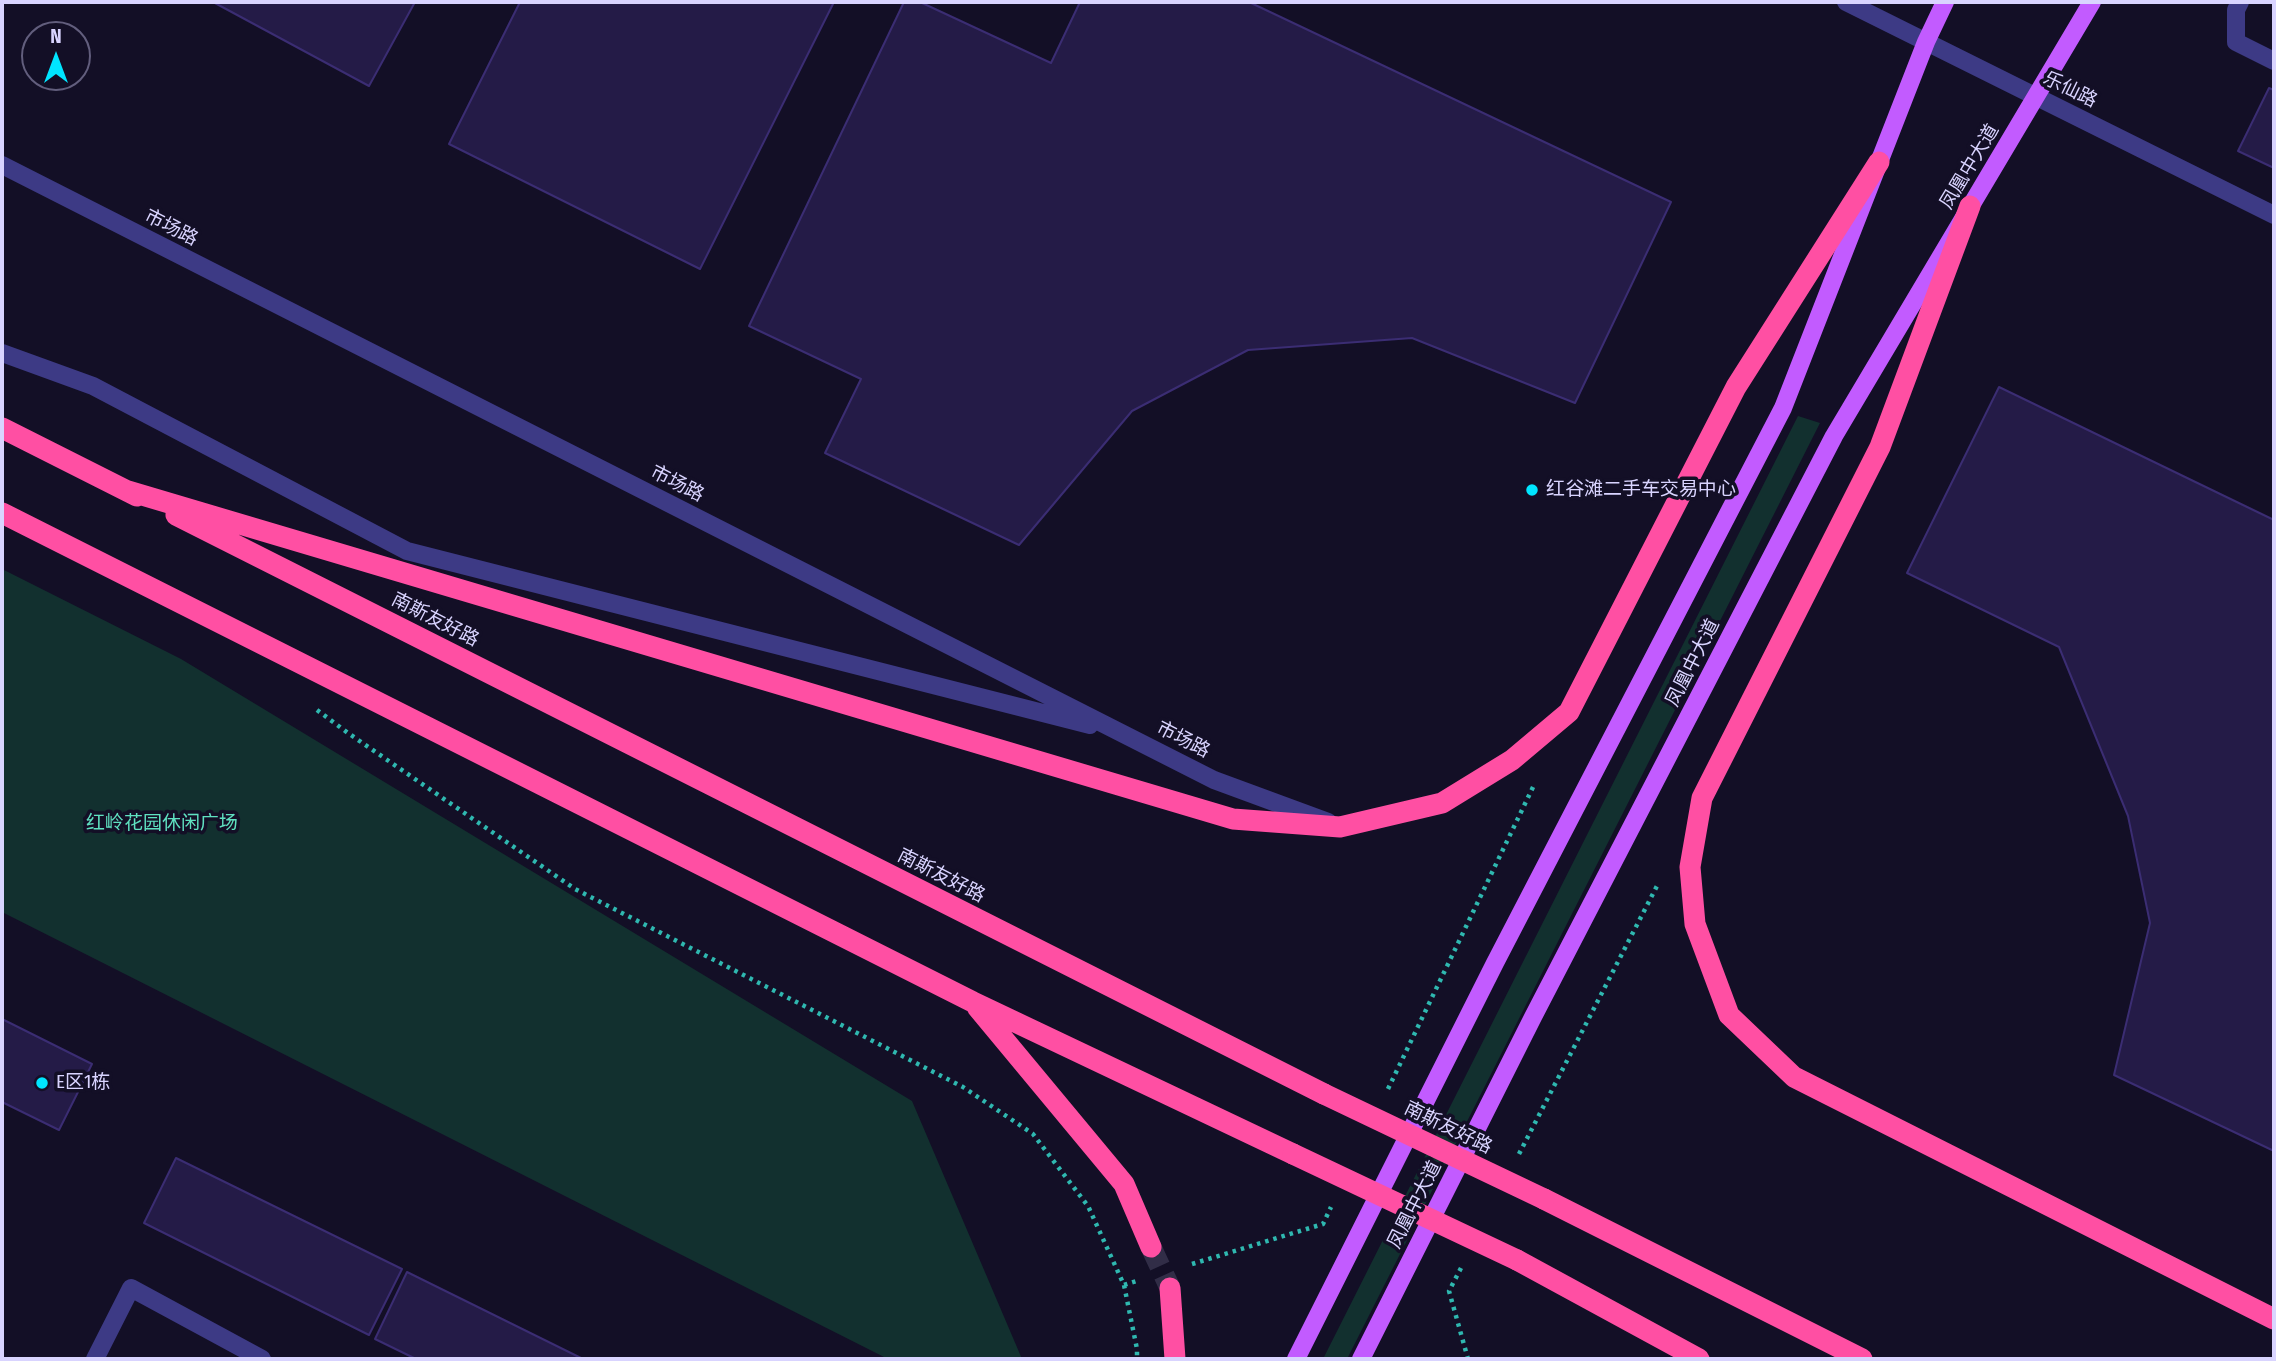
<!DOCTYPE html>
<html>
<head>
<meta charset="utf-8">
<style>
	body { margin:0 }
	#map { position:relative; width:2276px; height:1361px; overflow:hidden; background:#130f26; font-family:"Fira Sans Condensed",sans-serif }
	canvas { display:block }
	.frame { position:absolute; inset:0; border:4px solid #d9d4ff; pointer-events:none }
	.north { position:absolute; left:21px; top:21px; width:70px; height:70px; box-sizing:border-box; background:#130f26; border:2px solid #625e7d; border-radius:50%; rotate:0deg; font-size:19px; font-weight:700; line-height:28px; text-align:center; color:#d9d4ff }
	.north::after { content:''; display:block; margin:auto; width:24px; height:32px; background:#00e5ff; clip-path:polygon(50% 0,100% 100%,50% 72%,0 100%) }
</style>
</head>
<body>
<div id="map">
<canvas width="2276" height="1361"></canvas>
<div class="frame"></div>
<div class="north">N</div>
</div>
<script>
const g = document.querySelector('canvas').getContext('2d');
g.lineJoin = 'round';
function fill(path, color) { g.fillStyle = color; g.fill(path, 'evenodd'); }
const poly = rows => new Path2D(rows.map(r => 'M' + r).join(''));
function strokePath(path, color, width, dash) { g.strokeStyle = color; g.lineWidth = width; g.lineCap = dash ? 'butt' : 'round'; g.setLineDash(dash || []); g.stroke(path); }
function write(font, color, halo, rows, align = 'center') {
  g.font = font + ' "Fira Sans Condensed","Noto Sans SC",sans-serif'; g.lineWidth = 7; g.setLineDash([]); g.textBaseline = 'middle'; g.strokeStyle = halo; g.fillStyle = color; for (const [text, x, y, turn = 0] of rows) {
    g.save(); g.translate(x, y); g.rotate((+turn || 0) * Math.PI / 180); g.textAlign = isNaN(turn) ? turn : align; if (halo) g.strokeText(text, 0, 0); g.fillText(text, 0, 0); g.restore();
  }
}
const green = poly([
	[1798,416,1820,423,1347,1359,1323,1359],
	[2,569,181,659,912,1101,1022,1359,888,1359,2,912]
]);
const building = poly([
	[213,2,415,2,369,86,213,2],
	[520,2,834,2,700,269,449,144,520,2],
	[904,2,920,2,1051,63,1080,2,1249,2,1671,202,1575,403,1412,338,1248,350,1132,411,1019,545,825,453,861,379,749,326,904,2],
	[2269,88,2274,90,2274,168,2238,151,2269,88],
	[1999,387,2274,520,2274,1151,2114,1075,2150,923,2128,816,2059,647,1907,573,1999,387],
	[2,1019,92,1064,59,1130,2,1102,2,1019],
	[176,1158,402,1269,369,1335,144,1223,176,1158],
	[407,1272,583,1359,416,1359,375,1339,407,1272]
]);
const highwayTunnel = poly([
	[1151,1247,1170,1288]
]);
const path = poly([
	[317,710,348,733,575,889,963,1087,1033,1134,1088,1206,1124,1285,1137,1349,1137,1359],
	[1388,1089,1534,785],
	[1519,1154,1659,882],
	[1192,1264,1323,1224,1331,1207],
	[1461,1268,1449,1291,1468,1359],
	[1124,1285,1140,1280]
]);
const minor = poly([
	[1846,2,2274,215],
	[2240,2,2236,10,2236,42,2274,61],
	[2,165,1214,780,1328,822],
	[2,353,93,386,407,551,1090,725],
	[95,1359,131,1288,262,1359]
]);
const major = poly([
	[1296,1359,1495,963,1783,408,1926,42,1945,2],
	[1361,1359,1533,1017,1834,436,2092,2]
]);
const highway = poly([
	[1970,206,1880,447,1702,798,1690,867,1695,924,1729,1015,1794,1077,2274,1319],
	[2,428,137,496],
	[125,490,1233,819,1340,827,1442,803,1512,760,1569,712,1736,387,1879,162],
	[2,513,973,1002,1293,1154],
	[176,515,1324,1094],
	[977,1007,1124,1184,1151,1247],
	[1544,1199,1862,1359],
	[1517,1260,1699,1359],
	[1170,1288,1175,1359]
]);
const highwayBridge = poly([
	[1324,1094,1544,1199],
	[1293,1154,1517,1260]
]);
const markers = [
	[1532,490,7,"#00e5ff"],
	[42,1083,7,"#00e5ff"]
];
const streetNames = [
	["乐仙路",2070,90,26],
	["凤凰中大道",1970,167,-59],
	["市场路",171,228,27],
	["市场路",677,484,27],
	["南斯友好路",435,620,27],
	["凤凰中大道",1693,663,-63],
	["市场路",1183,740,27],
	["南斯友好路",941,876,27],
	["南斯友好路",1448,1128,26],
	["凤凰中大道",1415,1205,-63]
];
const poiNames = [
	["红谷滩二手车交易中心",1546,490],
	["E区1栋",56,1083]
];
const parkNames = [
	["红岭花园休闲广场",162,824]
];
fill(green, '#12302f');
fill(building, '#241b47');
strokePath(building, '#3b2d73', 2);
strokePath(highwayTunnel, '#312d47', 21, [21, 10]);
strokePath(path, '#2fb8b0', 4.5, [3.5, 5]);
strokePath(minor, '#3d3a85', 18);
strokePath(major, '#c25bff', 18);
strokePath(highway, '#ff4fa3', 21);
strokePath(highwayBridge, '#ff4fa3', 21);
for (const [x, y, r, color] of markers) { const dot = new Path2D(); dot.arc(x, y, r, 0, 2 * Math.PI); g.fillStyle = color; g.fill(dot); strokePath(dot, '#130f26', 2.5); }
write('19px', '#d9d4ff', '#130f26', streetNames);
write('19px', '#d9d4ff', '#130f26', poiNames, 'left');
write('19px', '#5fe0c0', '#130f26', parkNames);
</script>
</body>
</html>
